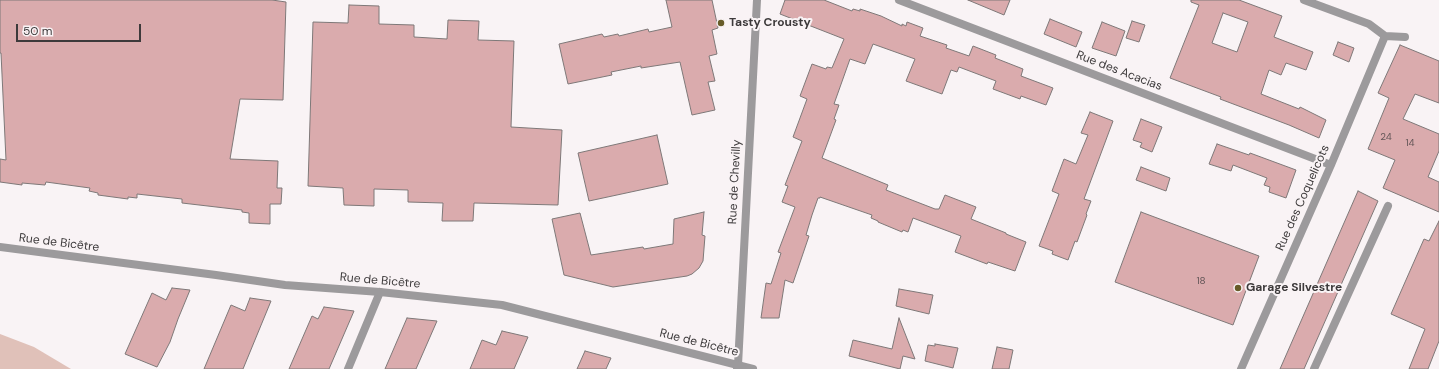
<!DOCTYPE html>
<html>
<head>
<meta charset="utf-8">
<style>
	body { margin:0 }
	#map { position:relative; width:1439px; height:369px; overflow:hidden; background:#f9f3f5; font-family:"DM Sans",sans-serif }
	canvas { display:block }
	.scale { position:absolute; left:16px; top:24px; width:125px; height:18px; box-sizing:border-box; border:2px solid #3d3a3b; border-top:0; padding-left:5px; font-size:12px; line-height:14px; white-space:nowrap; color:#3d3a3b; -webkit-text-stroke:3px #f9f3f5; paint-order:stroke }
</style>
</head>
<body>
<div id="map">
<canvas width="1439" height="369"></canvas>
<div class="scale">50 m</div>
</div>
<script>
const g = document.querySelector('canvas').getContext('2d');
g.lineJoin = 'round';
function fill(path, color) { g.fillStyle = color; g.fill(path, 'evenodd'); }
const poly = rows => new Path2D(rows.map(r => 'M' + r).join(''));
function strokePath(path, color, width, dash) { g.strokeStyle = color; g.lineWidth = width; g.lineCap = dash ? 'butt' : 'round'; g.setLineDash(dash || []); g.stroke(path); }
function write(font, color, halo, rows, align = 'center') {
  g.font = font + ' "DM Sans",sans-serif'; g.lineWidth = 4; g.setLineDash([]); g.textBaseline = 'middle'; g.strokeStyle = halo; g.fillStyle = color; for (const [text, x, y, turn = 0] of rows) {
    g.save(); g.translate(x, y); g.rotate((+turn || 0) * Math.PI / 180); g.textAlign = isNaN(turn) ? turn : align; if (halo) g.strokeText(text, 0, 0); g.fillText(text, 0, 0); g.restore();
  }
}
const green = poly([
	[0,334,34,347,71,369,0,369]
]);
const building = poly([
	[0,0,272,0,286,2,283,100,240,99,230,159,278,161,277,188,282,188,281,204,270,204,270,224,249,223,249,213,242,212,242,210,182,203,182,199,137,194,137,198,128,197,128,199,98,195,98,193,89,191,90,188,46,182,45,185,22,183,22,185,0,182,0,159,6,160,1,53,0,53,0,0],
	[666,0,712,0,718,28,712,30,717,54,709,56,715,81,708,82,715,110,692,115,680,62,641,68,641,66,611,72,612,75,568,84,559,44,602,34,604,37,618,34,619,36,648,29,649,32,672,27,666,0],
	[785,0,824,0,852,11,853,9,860,11,860,9,881,16,902,26,902,24,906,26,907,22,923,28,920,36,947,45,946,48,969,56,973,46,996,55,995,58,1023,69,1021,76,1053,88,1046,105,1021,96,1020,99,993,89,996,81,959,67,957,72,951,70,942,94,906,81,915,59,873,44,865,64,850,59,834,104,839,105,834,119,836,120,822,158,888,185,886,190,935,209,939,209,945,195,976,207,971,219,1006,233,1006,234,1026,242,1015,271,988,262,987,264,955,252,961,236,913,218,908,232,903,230,902,232,878,222,878,221,871,218,872,215,820,197,820,198,818,198,812,215,806,235,809,236,793,283,785,280,779,318,761,318,766,283,771,284,781,253,778,252,795,207,782,202,788,186,785,185,802,141,793,137,807,99,800,96,812,64,826,69,827,67,832,68,844,39,780,14,785,0],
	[968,0,1010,0,1004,15,968,0],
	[1191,0,1239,0,1282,16,1274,37,1313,52,1306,70,1286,63,1281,75,1269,70,1261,94,1299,109,1300,107,1326,120,1319,138,1289,125,1220,99,1221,97,1170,78,1199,5,1191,2,1191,0],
	[1223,13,1248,22,1237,52,1212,43,1223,13],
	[349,5,379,6,379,24,414,25,414,37,447,39,448,20,479,21,478,40,514,41,511,127,562,130,558,205,474,203,473,221,442,221,443,203,408,202,408,190,374,189,374,206,344,205,343,188,308,186,313,22,348,23,349,5],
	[1050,19,1082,32,1076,47,1044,34,1050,19],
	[1132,21,1145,25,1139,42,1126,38,1132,21],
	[1102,22,1125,31,1116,56,1092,48,1102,22],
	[1338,42,1354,48,1349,62,1333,55,1338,42],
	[1400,45,1439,61,1439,103,1415,94,1403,119,1439,134,1439,151,1428,177,1439,182,1439,212,1383,188,1395,160,1368,149,1389,98,1378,93,1400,45],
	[1090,112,1113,121,1084,199,1091,201,1086,214,1087,215,1077,242,1075,241,1068,260,1052,254,1053,251,1039,246,1059,194,1052,191,1064,159,1076,164,1088,135,1081,133,1090,112],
	[1141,119,1162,127,1152,152,1140,147,1142,143,1133,140,1141,119],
	[657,135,668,184,589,201,578,153,657,135],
	[1217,144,1249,155,1250,153,1296,170,1286,198,1269,192,1270,187,1264,185,1267,178,1233,165,1231,171,1209,164,1217,144],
	[1141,167,1170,178,1166,191,1136,180,1141,167],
	[1358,191,1378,201,1363,235,1304,369,1280,369,1358,191],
	[704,212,702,235,705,236,703,261,699,268,692,274,687,276,613,287,564,275,552,219,580,213,591,255,643,247,644,249,673,244,674,219,704,212],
	[1141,212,1259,256,1233,325,1115,282,1141,212],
	[1439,221,1439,341,1428,369,1409,369,1425,329,1391,314,1424,239,1429,241,1439,221],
	[172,288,190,290,178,319,170,342,157,367,125,354,152,293,166,300,172,288],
	[899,289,933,295,929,314,896,306,899,289],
	[250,298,271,301,243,369,204,369,231,305,245,311,250,298],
	[324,307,354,311,329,369,289,369,312,316,318,319,324,307],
	[407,318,437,321,416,369,385,369,407,318],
	[899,318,915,359,903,356,900,369,849,356,853,340,892,349,899,318],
	[502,331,528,337,514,369,470,369,482,340,496,345,502,331],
	[935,344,958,348,953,368,925,361,928,345,935,346,935,344],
	[997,347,1013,350,1009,369,992,369,997,347],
	[585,351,611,358,606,369,577,369,585,351]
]);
const minor = poly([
	[899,0,1331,165],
	[1304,0,1369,24,1385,36],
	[1385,36,1405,37],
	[348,369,380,292],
	[737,369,738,365,757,0],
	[1241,369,1331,165,1385,36],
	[1314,369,1388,206]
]);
const tertiary = poly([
	[0,247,216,275,285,285,380,292,502,305,753,369]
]);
const markers = [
	[721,23,4,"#675b28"],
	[1238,288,4,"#675b28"]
];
const numberNames = [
	["24",1386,137],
	["14",1410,143],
	["18",1201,281]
];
const poiNames = [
	["Tasty Crousty",729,23],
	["Garage Silvestre",1246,288]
];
const streetNames = [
	["Rue des Acacias",1119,71,21],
	["Rue de Chevilly",735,182,-87],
	["Rue des Coquelicots",1303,198,-66],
	["Rue de Bicêtre",59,243,7],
	["Rue de Bicêtre",380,281,5],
	["Rue de Bicêtre",699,343,14]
];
fill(green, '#e0c1b9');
fill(building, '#daabad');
strokePath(building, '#7e7878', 1);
strokePath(minor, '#9c9a9c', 8);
strokePath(tertiary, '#9c9a9c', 8);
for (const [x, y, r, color] of markers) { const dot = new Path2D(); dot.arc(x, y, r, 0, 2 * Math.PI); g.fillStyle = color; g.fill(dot); strokePath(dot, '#f9f3f5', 1.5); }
write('10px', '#645658', null, numberNames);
write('bold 12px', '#3d3a3b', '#f9f3f5', poiNames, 'left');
write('12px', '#3d3a3b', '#f9f3f5', streetNames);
</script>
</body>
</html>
